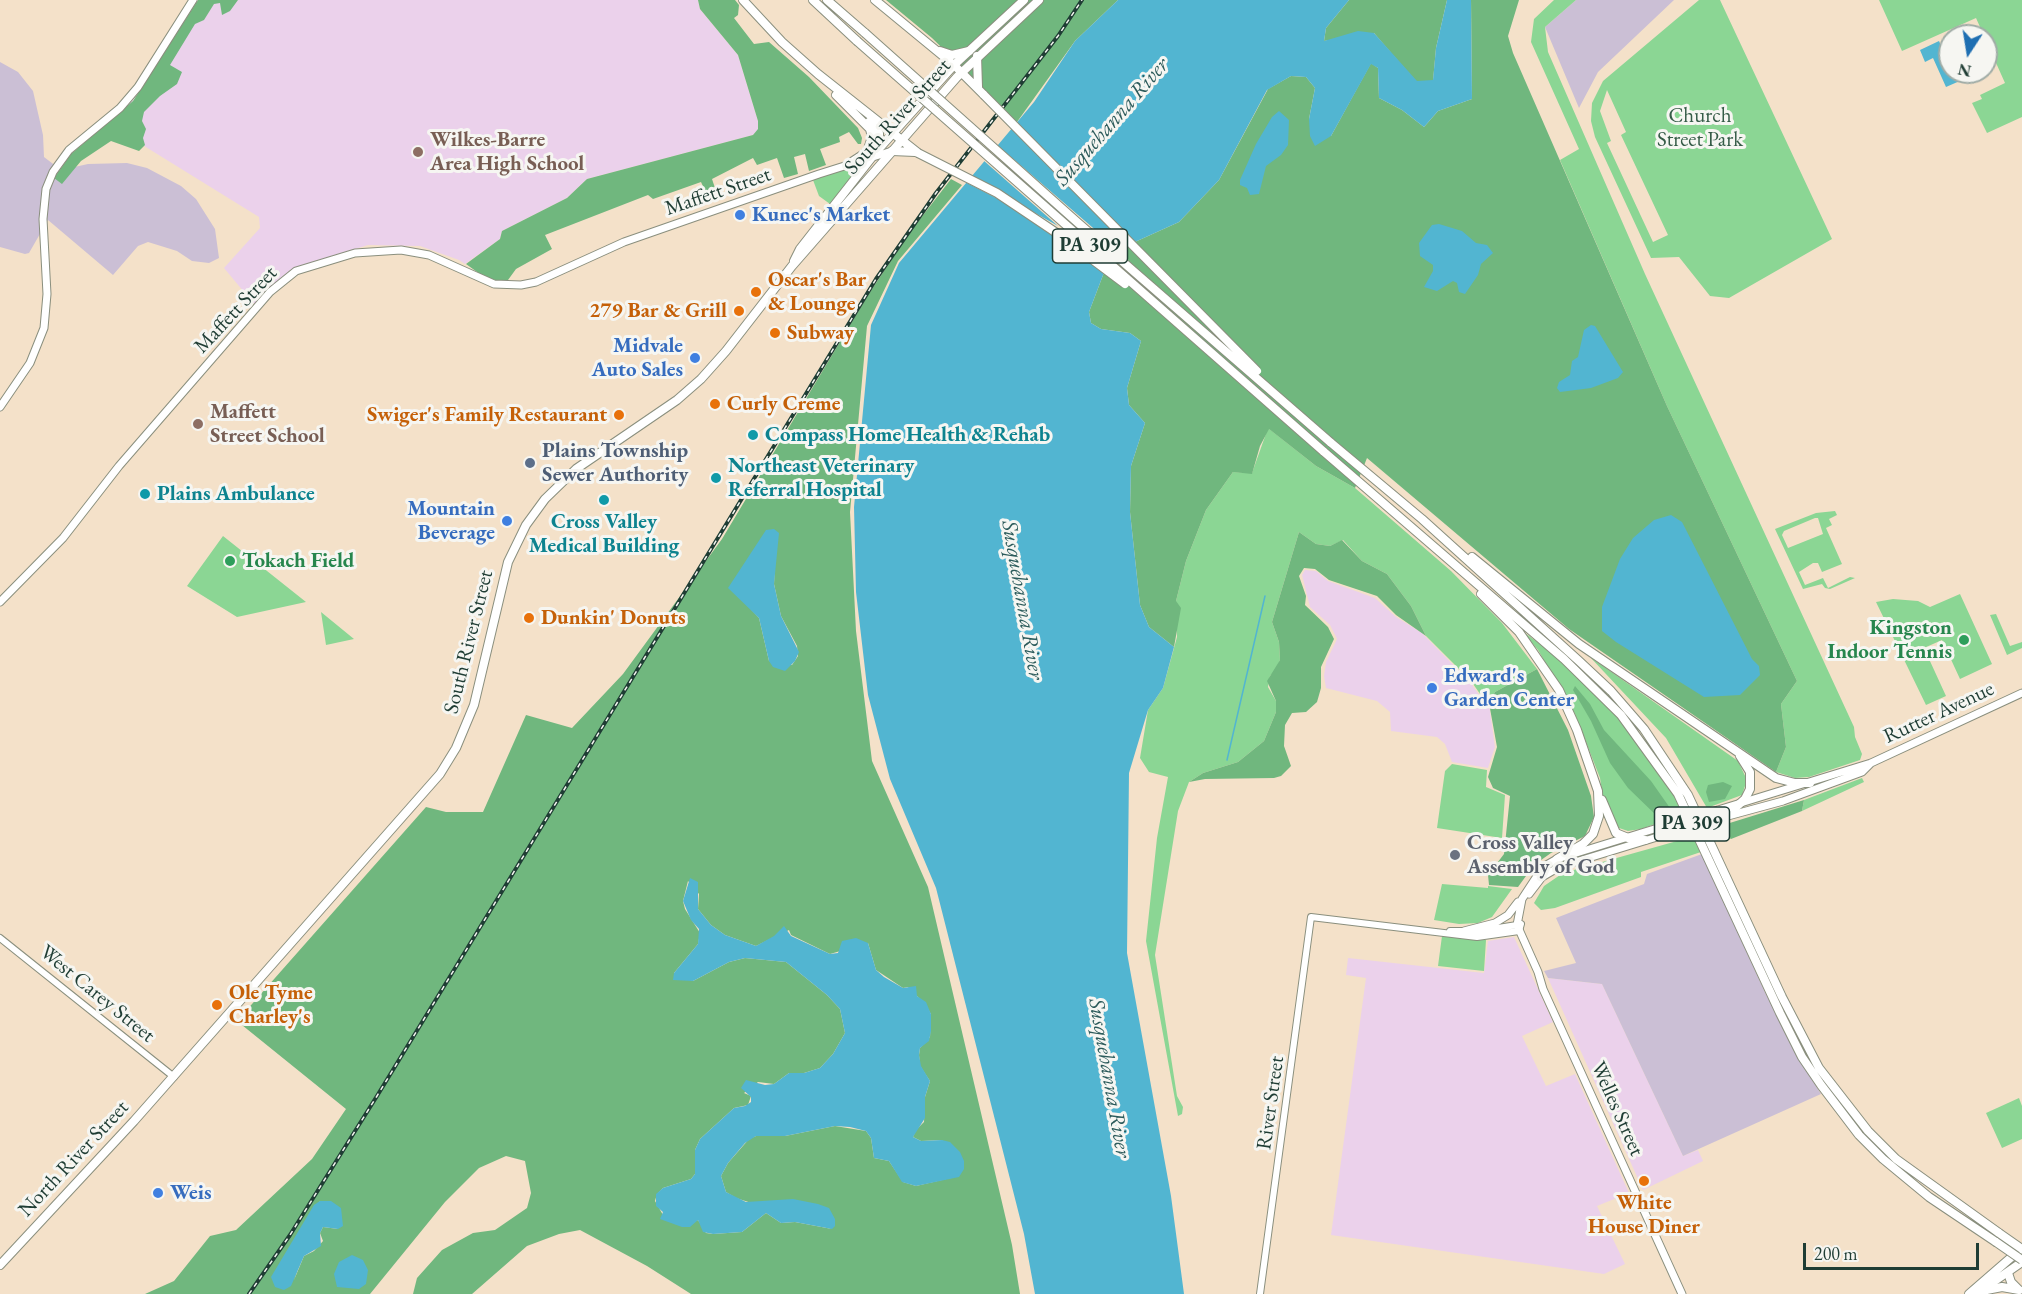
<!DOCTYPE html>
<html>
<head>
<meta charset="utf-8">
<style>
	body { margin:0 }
	#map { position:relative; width:2022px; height:1294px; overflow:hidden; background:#f4e1c9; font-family:"EB Garamond",serif }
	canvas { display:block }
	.north { position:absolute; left:1938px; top:24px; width:60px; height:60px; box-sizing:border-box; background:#f6f6f2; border:2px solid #a0aca6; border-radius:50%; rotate:192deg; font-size:16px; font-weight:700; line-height:24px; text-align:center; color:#1f3d34 }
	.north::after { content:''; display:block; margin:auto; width:21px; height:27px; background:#1f6fb2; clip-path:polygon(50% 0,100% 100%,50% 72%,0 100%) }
	.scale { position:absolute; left:1803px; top:1243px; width:176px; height:27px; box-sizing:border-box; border:3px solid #1f3d34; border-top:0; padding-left:8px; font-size:18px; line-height:21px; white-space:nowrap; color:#1f3d34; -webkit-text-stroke:4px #f6f6f2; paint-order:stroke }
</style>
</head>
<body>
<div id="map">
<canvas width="2022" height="1294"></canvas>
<div class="north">N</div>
<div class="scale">200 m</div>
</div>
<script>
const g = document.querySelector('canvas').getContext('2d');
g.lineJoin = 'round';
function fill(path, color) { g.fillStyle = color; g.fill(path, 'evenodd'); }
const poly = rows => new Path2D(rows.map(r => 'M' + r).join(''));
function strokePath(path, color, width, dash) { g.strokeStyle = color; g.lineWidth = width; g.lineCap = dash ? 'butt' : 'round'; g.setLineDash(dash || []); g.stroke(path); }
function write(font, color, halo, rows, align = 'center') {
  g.font = font + ' "EB Garamond",serif'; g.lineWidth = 6; g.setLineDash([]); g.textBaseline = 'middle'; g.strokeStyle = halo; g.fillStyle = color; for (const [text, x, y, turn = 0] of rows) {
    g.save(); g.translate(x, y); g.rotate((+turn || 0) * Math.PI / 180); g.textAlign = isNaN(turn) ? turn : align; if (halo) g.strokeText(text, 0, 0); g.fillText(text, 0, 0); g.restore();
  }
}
const built = poly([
	[198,0,698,0,700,9,738,55,758,121,758,130,753,135,587,179,567,198,502,231,500,239,465,264,459,260,420,246,368,245,298,267,281,278,254,304,224,268,260,228,259,217,107,123,133,100,142,89],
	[1305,570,1316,571,1328,581,1375,598,1396,617,1422,633,1470,682,1482,699,1489,704,1495,747,1488,768,1452,762,1445,744,1437,737,1391,731,1390,712,1377,701,1326,688,1324,676,1326,662,1337,639,1330,625,1310,607,1302,575],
	[1514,937,1553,1022,1522,1036,1546,1086,1575,1074,1629,1193,1597,1206,1625,1264,1604,1274,1331,1235,1366,978,1346,975,1348,958,1484,973,1488,941],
	[1548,978,1602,984,1683,1156,1698,1150,1703,1161,1643,1190]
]);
const industrial = poly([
	[1576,0,1674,0,1598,72,1579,108,1545,27],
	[0,62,18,72,33,91,43,135,44,157,61,170,88,164,127,163,147,168,181,186,196,199,215,229,219,258,209,263,192,261,177,251,148,242,138,246,113,275,48,220,29,253,25,254,0,247],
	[1702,854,1764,990,1793,1049,1821,1094,1683,1156,1602,984,1548,978,1544,971,1576,963,1556,918,1644,884,1647,874]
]);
const green = poly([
	[1554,0,1576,0,1545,27,1548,52,1645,274,1854,727,1855,737,1862,754,1860,760,1809,777,1795,778,1776,772,1786,747,1781,704,1797,681,1667,406,1560,160,1579,149,1531,42,1534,19],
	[1699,0,1720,0,1832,239,1729,298,1710,296,1679,257,1651,258,1595,137,1591,121,1592,103,1603,81],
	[1607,90,1626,132,1621,135,1668,235,1653,242,1607,143,1611,141,1600,111],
	[1879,0,2022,0,2022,117,1987,133,1972,103,1982,99,1980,95,2005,83,1976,18,1902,51],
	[847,167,855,168,856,172,830,204,819,196,813,180],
	[1268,428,1316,466,1355,488,1451,571,1502,623,1537,669,1495,692,1489,703,1485,701,1471,681,1426,636,1411,606,1387,574,1362,561,1343,540,1330,546,1316,544,1299,532,1272,622,1279,642,1280,660,1276,670,1270,676,1268,687,1276,701,1276,712,1264,741,1238,762,1203,773,1189,782,1178,811,1155,955,1177,1096,1183,1107,1182,1114,1178,1116,1146,941,1157,838,1168,777,1149,772,1140,758,1148,710,1163,688,1177,637,1176,601,1186,561,1206,510,1233,472,1252,473],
	[1835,511,1837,515,1829,519,1832,525,1826,528,1842,564,1822,572,1818,563,1813,563,1799,572,1805,585,1823,578,1828,588,1850,577,1855,578,1830,589,1825,588,1822,584,1803,589,1775,529,1816,513],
	[1815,518,1818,518,1823,534,1788,548,1782,535,1784,531],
	[223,536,306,602,237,617,187,586],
	[1960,594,1992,664,1960,679,1942,640,1924,648,1946,696,1926,705,1876,602,1893,599,1918,601,1930,607],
	[321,612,354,639,326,645],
	[1996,614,2010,646,2022,642,2022,648,2007,655,1990,615],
	[1521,630,1552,653,1624,724,1671,789,1683,814,1641,829,1628,831,1619,828,1603,798,1600,778,1575,714,1538,650],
	[1590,657,1738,761,1747,780,1742,795,1707,808,1666,738],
	[1452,764,1487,770,1486,787,1505,795,1502,838,1437,828,1445,771],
	[1862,778,1864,782,1802,811,1804,800],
	[1695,836,1701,852,1641,872,1641,877,1555,908,1541,910,1534,903,1544,886,1563,873],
	[1442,884,1488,888,1488,886,1512,889,1492,917,1478,923,1459,924,1434,920],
	[1442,936,1486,940,1484,971,1438,966],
	[2019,1098,2022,1106,2022,1139,2002,1148,1986,1113]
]);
const forest = poly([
	[198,0,238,0,230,11,222,15,220,3,214,4,204,20,195,24,170,65,182,72,177,84,160,96,144,112,142,121,146,129,143,138,145,145,139,151,111,141,81,161,62,184,54,178,71,154,133,101],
	[698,0,735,0,739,5,738,15,734,18,754,44,769,42,809,77,858,128,862,138,861,144,858,144,849,132,839,137,840,142,820,149,826,165,809,171,805,154,794,157,798,174,784,178,777,158,757,165,753,158,712,179,716,191,707,195,701,182,653,199,648,195,545,235,552,249,516,269,508,280,495,280,484,277,466,264,500,239,502,231,567,198,587,179,753,135,758,129,758,121,738,55,700,9],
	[886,0,1118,0,1075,41,1017,122,932,38],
	[1349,0,1447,0,1436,48,1433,81,1416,82,1374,33,1324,41,1326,28],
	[1471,0,1519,0,1508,36,1513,53,1667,406,1797,681,1781,704,1786,747,1776,772,1569,629,1367,458,1355,488,1316,466,1269,429,1260,446,1252,474,1233,472,1206,510,1186,561,1176,601,1181,608,1174,647,1149,627,1140,605,1130,512,1131,466,1145,423,1129,405,1127,388,1141,341,1130,333,1101,329,1091,323,1089,312,1108,262,1126,246,1179,222,1219,180,1268,89,1291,76,1306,77,1315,88,1309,119,1331,136,1371,63,1378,68,1379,98,1402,110,1424,127,1438,111,1472,99],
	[951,179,962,185,898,261,867,326,850,512,856,631,872,761,928,887,1012,1245,1020,1294,691,1294,647,1266,580,1230,559,1234,527,1246,472,1294,413,1294,417,1278,442,1250,473,1233,495,1230,527,1208,531,1193,525,1161,506,1156,479,1168,445,1202,370,1294,145,1294,174,1281,210,1236,236,1230,312,1159,346,1109,237,1021,426,807,446,812,483,812,526,715,572,728,623,674,722,539,868,295,910,232],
	[775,565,774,584,781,616,797,646,798,656,792,665,769,661,759,618,739,596],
	[688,881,699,894,698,909,711,925,725,935,756,946,789,930,791,935,830,954,868,943,876,970,903,988,908,987,921,1000,931,1014,930,1037,920,1048,919,1055,920,1066,930,1081,925,1097,924,1122,916,1130,913,1137,921,1141,942,1140,959,1176,916,1186,903,1182,889,1161,874,1158,871,1138,866,1131,835,1126,785,1136,756,1136,749,1139,728,1163,721,1176,726,1192,736,1198,832,1229,795,1222,781,1223,766,1213,742,1232,713,1234,706,1233,698,1220,693,1222,663,1215,655,1201,657,1194,663,1188,691,1179,695,1174,695,1150,700,1139,734,1108,748,1105,751,1096,744,1093,758,1082,774,1084,789,1073,804,1073,820,1068,833,1054,845,1033,840,1009,827,995,786,962,745,958,729,962,693,981,674,973,698,944,700,933,685,909,683,901],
	[320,1201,338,1229,323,1227,320,1233,323,1241,314,1251,304,1256,294,1280],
	[1299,532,1316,544,1330,546,1342,540,1362,561,1387,574,1411,606,1426,636,1396,615,1377,596,1329,580,1315,569,1304,568,1299,576,1306,596,1305,605,1328,627,1334,639,1321,667,1321,688,1317,702,1306,712,1292,713,1285,725,1284,746,1291,766,1281,776,1274,778,1205,779,1189,782,1203,773,1238,762,1264,741,1276,712,1276,701,1267,681,1280,660,1279,642,1272,622],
	[1537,669,1568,730,1591,796,1594,817,1585,836,1551,853,1534,865,1518,887,1489,885,1488,875,1504,854,1510,796,1493,788,1488,777,1497,747,1489,703,1495,692],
	[1575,686,1590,704,1604,730,1651,781,1670,808,1659,818,1628,788,1610,763,1591,721,1573,690],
	[1723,782,1732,786,1725,799,1709,802,1706,792,1708,785],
	[1804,800,1802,811,1731,839,1722,833,1720,826]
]);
const water = poly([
	[1118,0,1349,0,1326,28,1324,41,1358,31,1374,33,1417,81,1433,80,1436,48,1447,0,1471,0,1472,99,1438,111,1424,127,1402,110,1379,98,1378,68,1371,64,1331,136,1315,146,1310,136,1309,119,1315,88,1306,77,1291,76,1267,90,1219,180,1179,222,1126,246,1108,262,1089,312,1091,323,1101,329,1130,333,1141,341,1127,388,1129,405,1145,423,1131,466,1130,512,1140,605,1149,627,1174,647,1163,688,1148,710,1129,773,1127,953,1171,1196,1184,1294,1035,1294,1024,1234,936,888,890,779,868,695,856,592,854,507,871,325,899,263,1034,102,1075,41],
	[1939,41,1950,65,1950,72,1978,73,1946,87,1933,58,1925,62,1920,50],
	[1279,111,1289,120,1288,145,1281,155,1266,166,1259,194,1250,195,1247,188,1240,185,1240,180,1256,144,1272,117],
	[1439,224,1462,231,1476,243,1487,245,1493,253,1481,264,1478,275,1465,294,1459,292,1457,283,1453,281,1437,291,1424,287,1433,271,1433,265,1420,256,1419,243,1432,225],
	[1591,325,1595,326,1623,372,1618,378,1591,388,1560,392,1557,388,1559,382,1570,375,1572,361,1578,357,1584,330],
	[1671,515,1682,522,1752,659,1759,666,1760,675,1740,695,1704,697,1616,642,1602,631,1602,607,1620,559,1633,538,1654,520],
	[774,529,779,533,774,584,781,616,799,652,795,661,785,671,773,667,769,661,759,618,728,588,766,530],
	[690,878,698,882,698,909,711,925,725,935,756,946,774,936,784,926,791,936,830,954,838,953,842,941,856,938,868,943,876,970,884,977,903,988,916,986,917,996,926,1002,931,1014,931,1031,929,1041,920,1048,919,1055,921,1066,930,1081,925,1097,925,1118,913,1137,921,1141,942,1140,950,1142,960,1152,964,1161,964,1169,959,1177,916,1186,902,1182,889,1161,874,1158,871,1138,866,1131,850,1127,835,1126,785,1136,756,1136,745,1143,728,1163,721,1176,726,1192,746,1202,793,1199,818,1204,829,1208,835,1219,835,1226,832,1229,795,1222,781,1223,766,1213,742,1232,713,1234,703,1232,698,1220,690,1227,682,1227,660,1219,663,1212,656,1206,656,1194,663,1188,691,1179,695,1174,695,1150,700,1139,734,1108,745,1106,751,1102,751,1097,741,1088,746,1080,765,1085,774,1084,789,1073,804,1073,820,1068,833,1054,845,1033,840,1009,827,995,786,962,745,958,729,962,693,981,673,980,674,973,698,944,699,929,691,920,683,901],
	[320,1201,331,1201,341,1208,343,1226,338,1229,323,1227,320,1233,321,1246,304,1256,291,1286,284,1290,275,1287,271,1277,314,1205],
	[352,1255,363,1260,368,1270,366,1284,359,1289,337,1287,334,1274,339,1262]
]);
const pier = poly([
	[996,144,1122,253,1110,263,1106,275,1068,244,1002,201,965,182,970,176,1058,226,983,160]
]);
const stream = poly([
	[1227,760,1265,596]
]);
const tertiary = poly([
	[1450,931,1479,931,1517,925],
	[0,938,174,1077],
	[1260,1294,1311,917,1477,937,1519,931,1521,924]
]);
const secondary = poly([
	[0,407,30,363,44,328,47,294,43,219,46,189,53,172,69,150,120,108,138,87,193,0],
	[0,602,63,538,119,466,270,292,296,271,355,253,401,250,429,255,494,284,521,285,536,282,624,242,819,174,892,151],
	[1718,810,1871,763,2022,693],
	[1728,816,1783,801,1862,772,1871,763],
	[1664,826,1557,859,1543,867,1522,899,1517,925,1538,972,1543,989,1682,1294],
	[1529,894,1542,877,1559,867,1667,834],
	[1464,931,1495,923,1508,915,1518,902]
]);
const primary = poly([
	[794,261,800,249,876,152,954,65,1024,0],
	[0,1265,134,1121,440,774,456,748,474,705,508,562,526,525,545,499,576,469,677,400,701,379,726,351,792,266,957,77,1039,0],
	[1969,1294,2022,1248],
	[1976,1294,2022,1262]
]);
const motorway = poly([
	[743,0,782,42,818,74,918,153],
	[813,0,857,41],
	[827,0,865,33],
	[875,0,954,65,984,95],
	[940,51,952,55,969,51],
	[977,56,978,87],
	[836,95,870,129,872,137,867,152,847,165],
	[869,122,879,133,879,149],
	[892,151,915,152],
	[1330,442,1422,519,1579,661,1611,691,1644,729,1688,795,1782,997,1819,1068,1868,1131,1896,1159,1999,1233],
	[1323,451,1564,659,1621,715,1678,794,1780,1013,1802,1057,1821,1085,1859,1135,1883,1159,1929,1197,1996,1242],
	[1472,557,1579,644,1776,778,1795,783,1810,783],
	[1481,594,1519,632,1559,690,1577,730,1598,791,1599,816,1593,834,1583,844,1557,859],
	[1602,800,1616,833,1633,840,1645,840],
	[1725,817,1745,799,1750,789,1750,772,1740,756],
	[2008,1273,2011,1282,2019,1290],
	[1982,1291,2002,1287,2019,1290]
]);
const rail = poly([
	[249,1294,290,1235,377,1096,876,279,936,193,1058,36,1082,0]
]);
const secondaryBridge = poly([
	[1664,826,1718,810],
	[1667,834,1725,817]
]);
const motorwayBridge = poly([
	[865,33,1077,222,1330,442],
	[857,41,1323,451],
	[984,95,1257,371],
	[918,153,997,193,1061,236,1125,284],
	[1999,1233,2022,1249],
	[1996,1242,2022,1260]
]);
const markers = [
	[418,152,6,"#8d6e63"],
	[740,215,6,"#3f7fe0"],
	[756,292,6,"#e8710a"],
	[739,311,6,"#e8710a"],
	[775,333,6,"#e8710a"],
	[695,358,6,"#3f7fe0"],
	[715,404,6,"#e8710a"],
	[619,415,6,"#e8710a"],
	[198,424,6,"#8d6e63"],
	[753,435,6,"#0f9aa8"],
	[530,463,6,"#5c6f8a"],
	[716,478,6,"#0f9aa8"],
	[145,494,6,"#0f9aa8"],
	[604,500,6,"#0f9aa8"],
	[507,521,6,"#3f7fe0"],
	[230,561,6,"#2e9e5b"],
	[529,618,6,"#e8710a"],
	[1964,640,6,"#2e9e5b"],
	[1432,688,6,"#3f7fe0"],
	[1455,855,6,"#6b7280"],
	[217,1005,6,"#e8710a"],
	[1644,1181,6,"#e8710a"],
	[158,1193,6,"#3f7fe0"]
];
const shields = [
	[1090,246,75],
	[1692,824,75]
];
const shieldNames = [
	["PA 309",1090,246],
	["PA 309",1692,824]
];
const parkNames = [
	["Church",1700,116],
	["Street Park",1700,140]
];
const streetNames = [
	["South River Street",898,117,-48],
	["Maffett Street",718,192,-19],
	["Maffett Street",236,310,-47],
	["South River Street",469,642,-76],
	["Rutter Avenue",1939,713,-25],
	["West Carey Street",97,994,39],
	["River Street",1271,1103,-82],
	["Welles Street",1617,1109,66],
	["North River Street",74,1159,-47]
];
const educationNames = [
	["Wilkes-Barre",430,140],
	["Area High School",430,164],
	["Maffett",210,412],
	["Street School",210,436]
];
const shopNames = [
	["Kunec's Market",752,215],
	["Midvale",683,346,"right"],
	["Auto Sales",683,370,"right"],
	["Mountain",495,509,"right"],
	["Beverage",495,533,"right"],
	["Edward's",1444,676],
	["Garden Center",1444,700],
	["Weis",170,1193]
];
const foodNames = [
	["Oscar's Bar",768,280],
	["& Lounge",768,304],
	["279 Bar & Grill",727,311,"right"],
	["Subway",787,333],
	["Curly Creme",727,404],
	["Swiger's Family Restaurant",607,415,"right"],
	["Dunkin' Donuts",541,618],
	["Ole Tyme",229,993],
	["Charley's",229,1017],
	["White",1644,1203,"center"],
	["House Diner",1644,1227,"center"]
];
const cultureNames = [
	["Compass Home Health & Rehab",765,435],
	["Northeast Veterinary",728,466],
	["Referral Hospital",728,490],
	["Plains Ambulance",157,494],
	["Cross Valley",604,522,"center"],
	["Medical Building",604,546,"center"]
];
const serviceNames = [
	["Plains Township",542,451],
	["Sewer Authority",542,475]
];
const leisureNames = [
	["Tokach Field",242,561],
	["Kingston",1952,628,"right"],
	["Indoor Tennis",1952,652,"right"]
];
const worshipNames = [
	["Cross Valley",1467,843],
	["Assembly of God",1467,867]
];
const waterNames = [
	["Susquehanna River",1112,122,-49],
	["Susquehanna River",1022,600,80],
	["Susquehanna River",1109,1078,80]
];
fill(built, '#ebd1eb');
fill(industrial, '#cbbfd5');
fill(green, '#8bd694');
fill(forest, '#70b77e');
fill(water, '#52b5d1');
fill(pier, '#f4e1c9');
strokePath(stream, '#52b5d1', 1.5);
strokePath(tertiary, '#8a8f7e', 8);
strokePath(secondary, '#8a8f7e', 9);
strokePath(primary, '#8a8f7e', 10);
strokePath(motorway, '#8a8f7e', 10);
strokePath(tertiary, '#fff', 6);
strokePath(secondary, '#fff', 7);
strokePath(primary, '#fff', 8);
strokePath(motorway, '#fff', 8);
strokePath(rail, '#1f3d34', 4);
strokePath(rail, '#f6f6f2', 1.5, [4.5]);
strokePath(secondaryBridge, '#8a8f7e', 9, []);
strokePath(motorwayBridge, '#8a8f7e', 10, []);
strokePath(secondaryBridge, '#fff', 7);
strokePath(motorwayBridge, '#fff', 8);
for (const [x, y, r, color] of markers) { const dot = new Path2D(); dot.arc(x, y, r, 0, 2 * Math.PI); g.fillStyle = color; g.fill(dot); strokePath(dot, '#f6f6f2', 2); }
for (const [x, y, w] of shields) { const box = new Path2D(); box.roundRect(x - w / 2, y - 17, w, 34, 4.5); g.fillStyle = '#f6f6f2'; g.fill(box); strokePath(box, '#1f3d34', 1.5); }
write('bold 20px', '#1f3d34', null, shieldNames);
write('21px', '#355c47', '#f6f6f2', parkNames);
write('21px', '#1f3d34', '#f6f6f2', streetNames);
write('bold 21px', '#785e54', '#f6f6f2', educationNames, 'left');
write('bold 21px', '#366cbe', '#f6f6f2', shopNames, 'left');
write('bold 21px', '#c56008', '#f6f6f2', foodNames, 'left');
write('bold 21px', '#0d838f', '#f6f6f2', cultureNames, 'left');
write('bold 21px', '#4e5e75', '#f6f6f2', serviceNames, 'left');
write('bold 21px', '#27864d', '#f6f6f2', leisureNames, 'left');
write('bold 21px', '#5b616d', '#f6f6f2', worshipNames, 'left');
write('italic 22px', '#2c5b5b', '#f6f6f2', waterNames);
</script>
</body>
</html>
